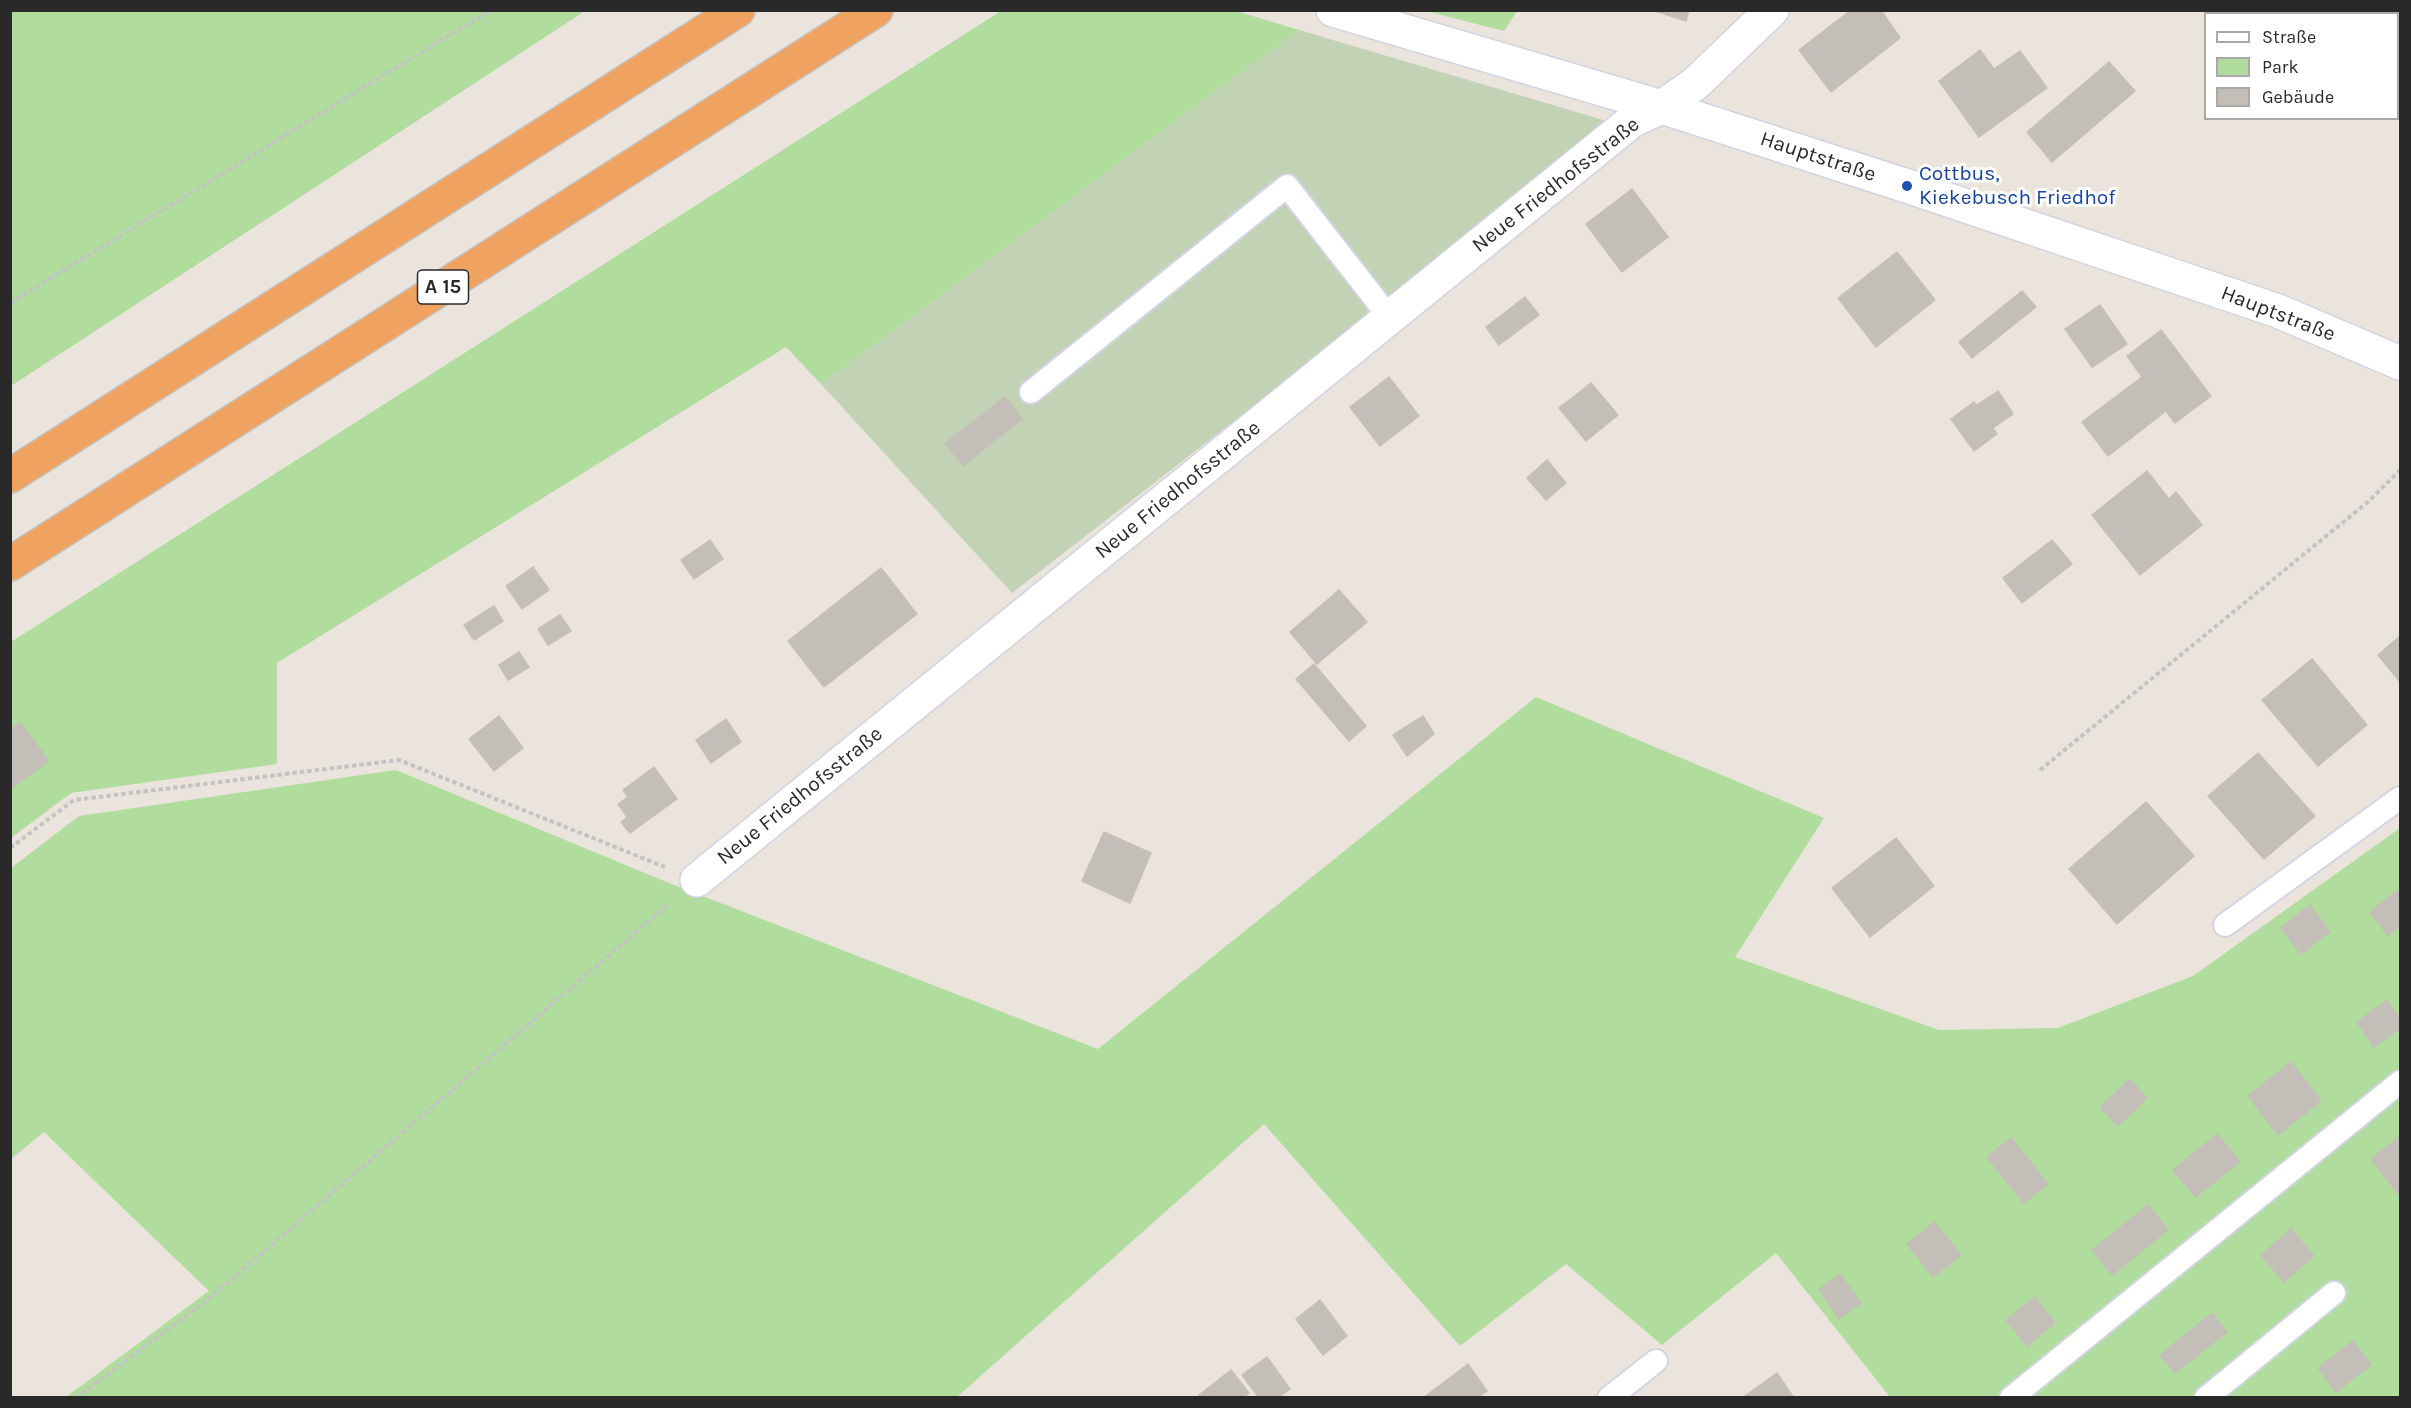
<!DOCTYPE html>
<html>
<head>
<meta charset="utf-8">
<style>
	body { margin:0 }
	#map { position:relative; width:2411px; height:1408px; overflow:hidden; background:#eae4dc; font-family:Karla,sans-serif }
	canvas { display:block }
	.frame { position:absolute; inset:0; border:12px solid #292929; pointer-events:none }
	.legend { position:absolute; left:2204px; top:12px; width:195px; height:108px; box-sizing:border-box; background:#fff; border:2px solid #a9a9a9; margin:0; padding:8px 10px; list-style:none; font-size:18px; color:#292929 }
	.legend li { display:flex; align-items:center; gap:12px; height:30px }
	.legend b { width:30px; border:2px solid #a9a9a9 }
</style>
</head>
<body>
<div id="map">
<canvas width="2411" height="1408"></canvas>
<div class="frame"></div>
<ul class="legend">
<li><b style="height:8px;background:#fff"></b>Straße</li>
<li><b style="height:16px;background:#b0dc9d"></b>Park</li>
<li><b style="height:16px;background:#c3beb7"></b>Gebäude</li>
</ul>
</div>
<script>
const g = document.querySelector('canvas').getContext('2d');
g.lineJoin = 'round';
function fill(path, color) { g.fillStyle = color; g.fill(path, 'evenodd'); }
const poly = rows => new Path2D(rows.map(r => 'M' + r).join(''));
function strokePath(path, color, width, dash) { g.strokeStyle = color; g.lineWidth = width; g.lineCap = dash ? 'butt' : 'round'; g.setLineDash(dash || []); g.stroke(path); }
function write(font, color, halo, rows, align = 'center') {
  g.font = font + ' Karla,sans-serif'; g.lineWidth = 6; g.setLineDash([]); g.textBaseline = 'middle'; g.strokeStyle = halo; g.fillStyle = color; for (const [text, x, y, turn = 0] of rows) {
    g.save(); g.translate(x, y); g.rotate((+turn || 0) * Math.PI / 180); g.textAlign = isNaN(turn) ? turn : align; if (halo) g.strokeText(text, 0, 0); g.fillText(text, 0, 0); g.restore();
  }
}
const green = poly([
	[11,10,585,10,585,11,11,386],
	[1001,11,1236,11,1299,30,821,384,786,347,277,663,277,764,71,793,11,838,11,642],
	[1426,11,1517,11,1504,31],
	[1536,697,1824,818,1735,957,1939,1030,2058,1028,2193,976,2400,828,2400,1397,1890,1397,1776,1253,1662,1345,1566,1264,1460,1346,1264,1124,957,1397,66,1397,209,1291,44,1132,11,1159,11,868,79,816,396,770,669,883,1098,1049]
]);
const cemetery = poly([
	[1299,30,1617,124,1012,593,821,384]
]);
const building = poly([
	[1652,10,1689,10,1686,21,1652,10],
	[1851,10,1881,10,1900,38,1831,92,1799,50,1851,10],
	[1980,50,1994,69,2020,51,2047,88,1979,137,1939,81,1980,50],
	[2109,62,2135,91,2052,162,2027,132,2109,62],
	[1632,189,1668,237,1622,272,1586,224,1632,189],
	[1897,252,1935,300,1876,347,1838,298,1897,252],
	[2022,291,2036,307,1972,358,1959,342,2022,291],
	[1525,297,1539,315,1499,345,1486,327,1525,297],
	[2100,305,2127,344,2092,367,2065,329,2100,305],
	[2161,330,2211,396,2175,423,2166,411,2108,456,2082,422,2142,377,2127,356,2161,330],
	[1389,377,1419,416,1380,446,1350,407,1389,377],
	[1591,383,1618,415,1586,441,1559,408,1591,383],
	[1998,391,2013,414,1993,428,1977,405,1998,391],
	[1005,397,1022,419,963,466,945,443,1005,397],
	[1974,402,1997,434,1974,451,1951,419,1974,402],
	[1547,460,1566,483,1546,500,1527,478,1547,460],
	[2147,471,2169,499,2176,492,2202,525,2140,575,2092,515,2147,471],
	[710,540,723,559,694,579,681,560,710,540],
	[2052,540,2072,564,2022,603,2003,578,2052,540],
	[533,567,549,590,522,609,506,586,533,567],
	[881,568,917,614,824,687,788,641,881,568],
	[1339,590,1367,622,1317,664,1290,632,1339,590],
	[494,606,503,621,474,640,464,625,494,606],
	[560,615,571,631,548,645,538,629,560,615],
	[2400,636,2400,682,2378,655,2400,636],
	[519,652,529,667,508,680,499,665,519,652],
	[2312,659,2367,725,2318,766,2262,700,2312,659],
	[1314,664,1366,726,1349,741,1296,679,1314,664],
	[499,716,523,748,494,771,469,739,499,716],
	[1423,716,1434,734,1407,756,1393,735,1423,716],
	[726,719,741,742,711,763,696,740,726,719],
	[20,722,49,761,10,789,10,730,20,722],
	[2258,753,2315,816,2264,859,2208,796,2258,753],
	[654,767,677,799,630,833,621,822,627,817,618,804,628,797,623,790,654,767],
	[2146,802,2194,856,2117,924,2069,869,2146,802],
	[1104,832,1151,853,1130,903,1082,881,1104,832],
	[1896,838,1934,886,1870,937,1832,888,1896,838],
	[2397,891,2400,895,2400,926,2388,936,2370,912,2397,891],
	[2310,905,2330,932,2301,954,2281,928,2310,905],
	[2387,1000,2400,1020,2400,1028,2374,1047,2357,1022,2387,1000],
	[2291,1062,2321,1101,2278,1135,2248,1096,2291,1062],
	[2130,1079,2147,1098,2118,1126,2100,1107,2130,1079],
	[2217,1134,2240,1162,2196,1197,2173,1170,2217,1134],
	[2400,1136,2400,1196,2371,1159,2400,1136],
	[2011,1138,2048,1184,2024,1203,1987,1157,2011,1138],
	[2148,1205,2168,1230,2112,1275,2092,1250,2148,1205],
	[1934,1222,1961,1255,1933,1277,1907,1244,1934,1222],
	[2291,1229,2314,1256,2284,1282,2261,1255,2291,1229],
	[1840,1274,1861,1303,1839,1319,1819,1289,1840,1274],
	[2035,1297,2055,1323,2027,1346,2006,1320,2035,1297],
	[1320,1300,1347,1336,1323,1355,1296,1319,1320,1300],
	[2212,1313,2227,1332,2175,1373,2160,1355,2212,1313],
	[2353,1341,2371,1365,2336,1392,2318,1368,2353,1341],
	[1267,1357,1290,1389,1278,1398,1259,1398,1242,1375,1267,1357],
	[1468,1364,1487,1391,1477,1398,1423,1398,1468,1364],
	[1231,1370,1249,1393,1243,1398,1202,1398,1199,1395,1231,1370],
	[1777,1373,1794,1398,1742,1398,1777,1373]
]);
const path = poly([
	[10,303,491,10],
	[2040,770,2369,501,2400,470],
	[10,848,74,800,399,760,665,867],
	[76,1398,205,1302,670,903]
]);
const service = poly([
	[1031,392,1287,186,1390,318],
	[2225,925,2400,798],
	[1609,1398,1656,1361],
	[2011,1398,2400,1082],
	[2206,1398,2334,1293]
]);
const minor = poly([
	[697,880,1633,120,1662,107,1696,83,1772,10]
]);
const tertiary = poly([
	[1333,10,1662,107,1907,186,2278,311,2400,363]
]);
const motorway = poly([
	[10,476,738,10],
	[10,564,876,10]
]);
const markers = [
	[1907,186,6,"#1a4fb4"]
];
const shields = [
	[443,287,51]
];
const shieldNames = [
	["A 15",443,287]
];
const streetNames = [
	["Hauptstraße",1818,157,18],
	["Neue Friedhofsstraße",1556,185,-38],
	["Hauptstraße",2278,314,21],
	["Neue Friedhofsstraße",1178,490,-39],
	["Neue Friedhofsstraße",800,796,-39]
];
const transitNames = [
	["Cottbus,",1919,174],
	["Kiekebusch Friedhof",1919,198]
];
fill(green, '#b0dc9d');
fill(cemetery, '#c2d2b5');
fill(building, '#c3beb7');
strokePath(building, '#c5c0b6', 1.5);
strokePath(service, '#d1d4e1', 26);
strokePath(minor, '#d1d4e1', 36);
strokePath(tertiary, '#d1d4e1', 36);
strokePath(motorway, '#c3c3c3', 36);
strokePath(path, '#c3c3c3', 4, [4.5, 3]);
strokePath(service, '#fff', 22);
strokePath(minor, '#fff', 33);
strokePath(tertiary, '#fff', 33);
strokePath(motorway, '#f0a361', 33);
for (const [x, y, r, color] of markers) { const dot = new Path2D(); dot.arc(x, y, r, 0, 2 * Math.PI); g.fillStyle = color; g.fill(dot); strokePath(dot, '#fff', 2); }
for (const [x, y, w] of shields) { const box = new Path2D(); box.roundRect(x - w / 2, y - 17, w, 34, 4.5); g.fillStyle = '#fff'; g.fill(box); strokePath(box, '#292929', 1.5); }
write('bold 20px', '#292929', null, shieldNames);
write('21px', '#292929', '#fff', streetNames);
write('21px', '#164399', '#fff', transitNames, 'left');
</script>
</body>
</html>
